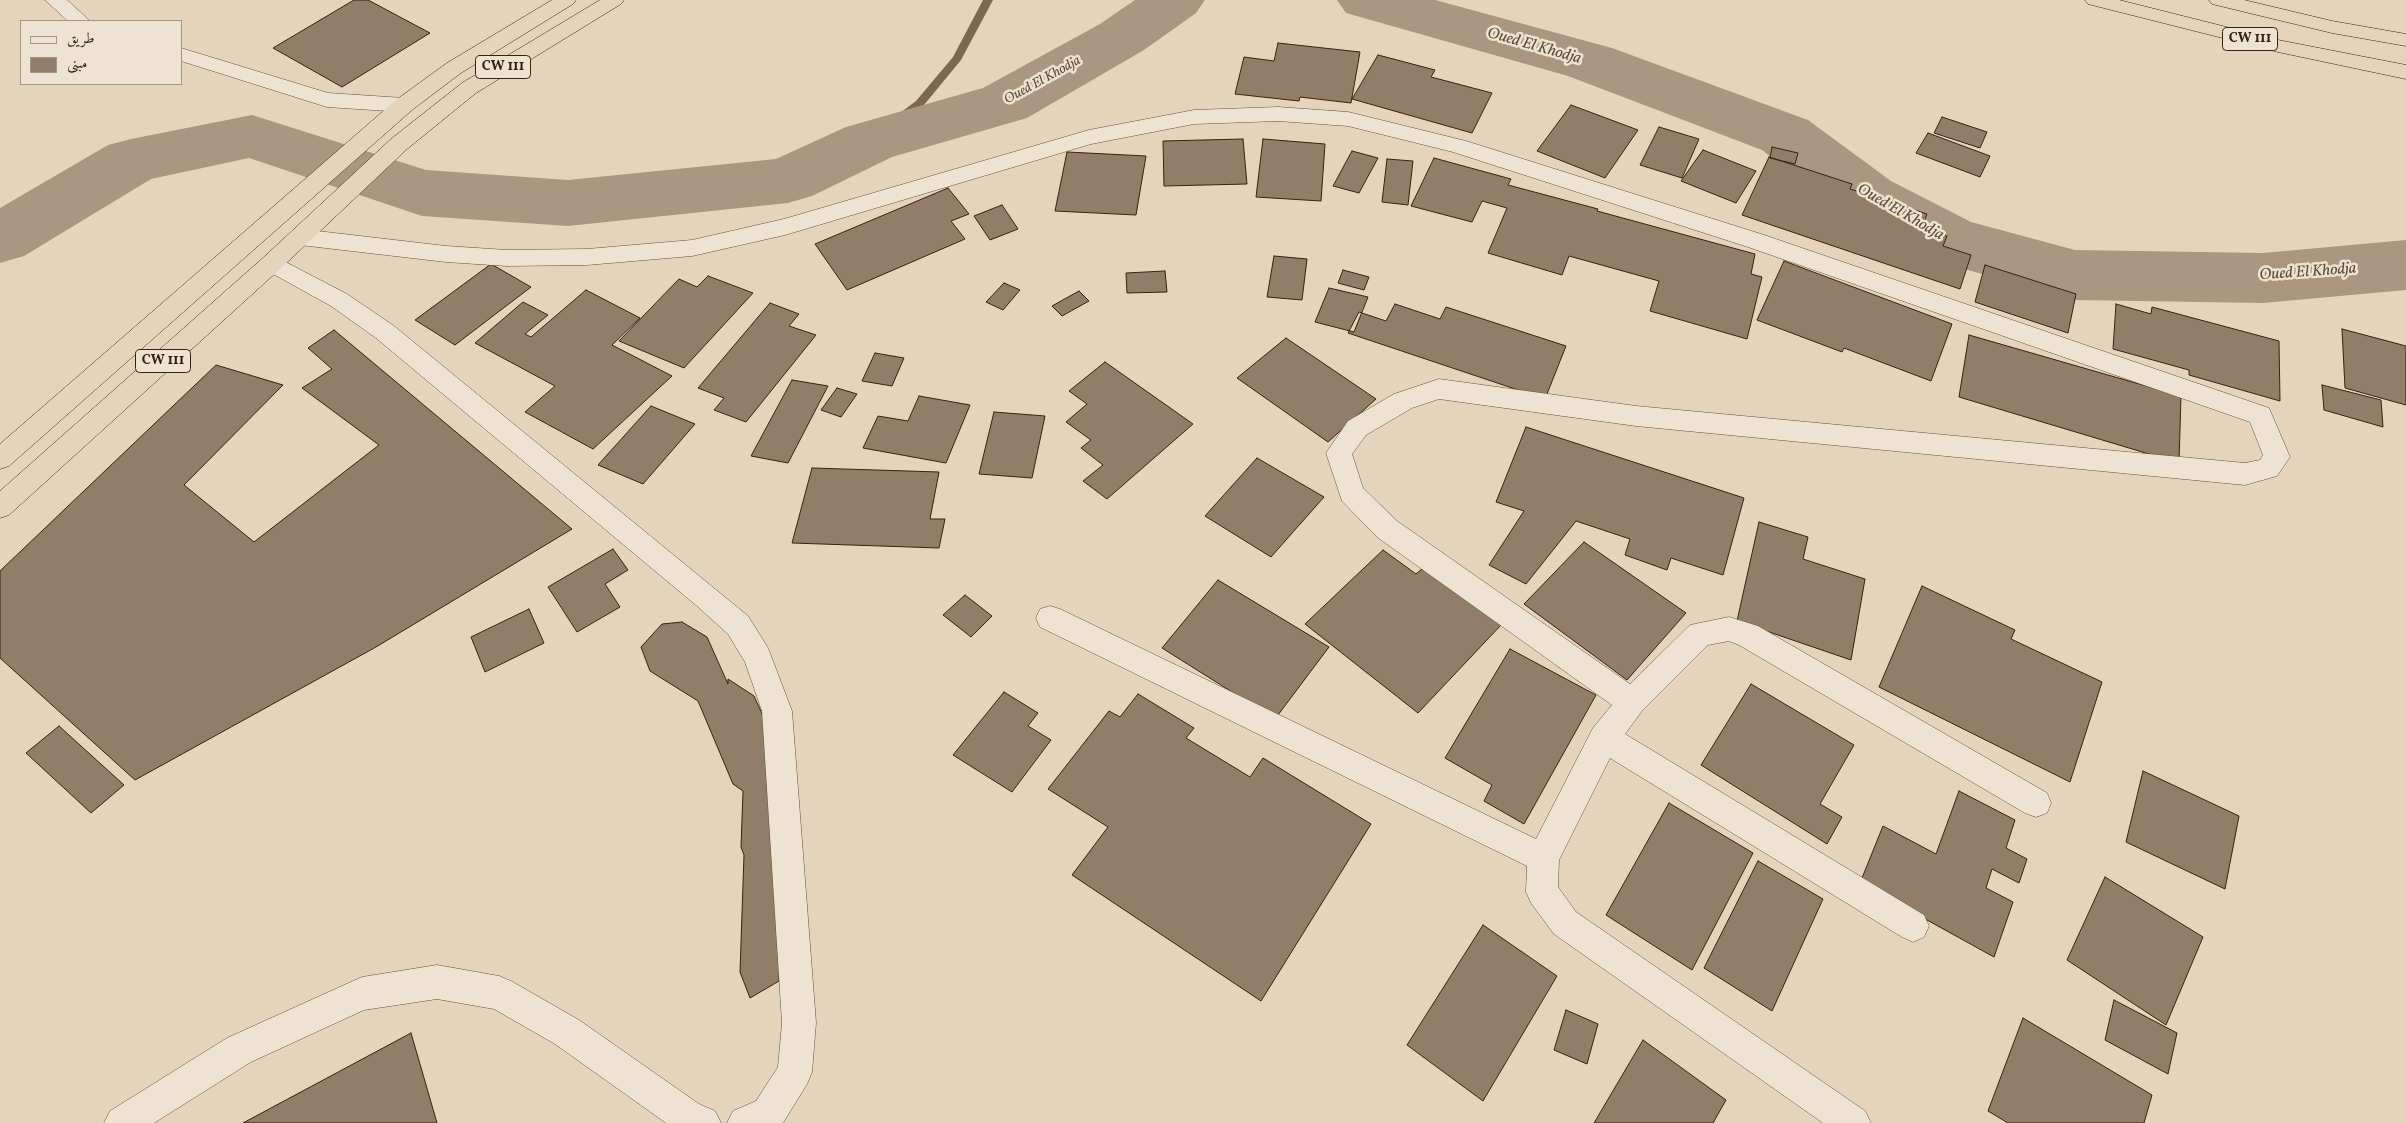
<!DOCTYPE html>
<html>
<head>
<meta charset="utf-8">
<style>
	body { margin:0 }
	#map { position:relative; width:2406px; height:1123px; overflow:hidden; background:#e5d4bb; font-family:Vollkorn,Amiri,serif }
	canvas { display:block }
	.legend { position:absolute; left:20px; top:20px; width:162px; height:65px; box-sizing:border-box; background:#eee3d3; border:1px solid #a69585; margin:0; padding:6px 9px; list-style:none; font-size:15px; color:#39200f }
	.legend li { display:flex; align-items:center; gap:10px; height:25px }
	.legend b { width:25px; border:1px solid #a69585 }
</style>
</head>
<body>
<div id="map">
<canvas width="2406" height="1123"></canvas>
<ul class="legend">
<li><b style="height:6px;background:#eee3d3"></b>طريق</li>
<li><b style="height:14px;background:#927e68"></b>مبنى</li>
</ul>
</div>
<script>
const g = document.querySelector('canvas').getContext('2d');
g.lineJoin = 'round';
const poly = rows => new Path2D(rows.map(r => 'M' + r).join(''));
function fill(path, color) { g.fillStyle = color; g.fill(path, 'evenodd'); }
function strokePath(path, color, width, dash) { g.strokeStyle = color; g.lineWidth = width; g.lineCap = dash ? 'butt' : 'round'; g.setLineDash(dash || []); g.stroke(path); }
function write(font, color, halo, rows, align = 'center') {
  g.font = font + ' Vollkorn,serif'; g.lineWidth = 5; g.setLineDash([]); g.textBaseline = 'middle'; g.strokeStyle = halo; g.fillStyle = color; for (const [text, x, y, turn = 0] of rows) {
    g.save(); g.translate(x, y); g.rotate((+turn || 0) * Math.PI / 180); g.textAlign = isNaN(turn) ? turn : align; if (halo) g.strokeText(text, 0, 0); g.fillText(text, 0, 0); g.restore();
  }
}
const stream = poly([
	[983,0,993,0,961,60,924,105,873,145,865,145,865,139,916,101,953,57,983,0]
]);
const river = poly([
	[1135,0,1205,0,1196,13,1144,50,1027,118,892,157,812,196,788,203,568,226,422,216,249,158,151,179,24,256,0,263,0,208,108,145,131,139,252,115,426,170,568,180,776,159,846,127,983,88,1100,24,1135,0],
	[1337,0,1435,0,1612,48,1808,120,1891,181,1971,222,2075,250,2263,253,2406,240,2406,290,2263,303,2075,300,1925,258,1843,213,1762,150,1568,76,1346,13,1337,0]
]);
const building = poly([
	[354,0,368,0,430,33,342,87,273,48,354,0],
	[1278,43,1360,52,1351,103,1300,97,1299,101,1235,94,1244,57,1274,61,1278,43],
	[1378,55,1435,70,1431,77,1492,93,1472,133,1352,99,1378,55],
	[1571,105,1638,130,1605,178,1537,151,1571,105],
	[1942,117,1987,132,1980,148,1934,133,1942,117],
	[1659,127,1699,139,1682,178,1640,165,1659,127],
	[1928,133,1990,156,1980,177,1916,153,1928,133],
	[1243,139,1247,184,1164,186,1163,141,1243,139],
	[1263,139,1325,144,1321,201,1256,197,1263,139],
	[1772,147,1798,153,1795,164,1770,158,1772,147],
	[1703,150,1756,171,1736,203,1681,181,1703,150],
	[1352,151,1378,158,1359,193,1333,186,1352,151],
	[1067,152,1146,156,1136,215,1055,211,1067,152],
	[1769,157,1852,184,1850,189,1927,214,1922,227,1947,236,1943,246,1971,255,1960,289,1742,215,1769,157],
	[1434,158,1511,179,1508,185,1598,209,1597,211,1755,254,1751,274,1762,277,1747,339,1650,311,1659,281,1569,256,1562,275,1488,253,1507,208,1482,201,1472,222,1411,206,1434,158],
	[1387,159,1413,161,1408,205,1382,202,1387,159],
	[948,188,969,214,951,221,965,239,847,290,815,244,948,188],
	[1002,205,1018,229,990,240,974,216,1002,205],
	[1274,256,1307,259,1302,300,1267,297,1274,256],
	[1784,261,1952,324,1931,381,1844,348,1842,352,1757,320,1784,261],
	[491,264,531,287,455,345,415,320,491,264],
	[1985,265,2076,294,2068,333,1975,302,1985,265],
	[1343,270,1369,277,1364,290,1338,283,1343,270],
	[1165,271,1167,292,1127,293,1126,273,1165,271],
	[708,276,753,293,684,368,619,341,679,279,697,287,708,276],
	[1004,283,1020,290,1003,310,986,302,1004,283],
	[1329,288,1368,297,1354,332,1315,322,1329,288],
	[586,290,640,318,612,345,672,376,593,449,525,412,555,386,475,343,523,302,548,315,525,334,531,337,586,290],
	[1079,291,1089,301,1062,316,1052,306,1079,291],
	[770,303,799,314,789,326,816,335,746,422,714,410,724,398,698,388,770,303],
	[1395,304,1440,319,1446,307,1566,346,1545,399,1348,333,1359,312,1386,321,1395,304],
	[2116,304,2151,314,2152,307,2279,341,2280,401,2189,375,2189,370,2113,349,2116,304],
	[2342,329,2406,346,2406,405,2345,388,2342,329],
	[334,330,572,529,376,647,135,780,0,658,0,571,216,365,283,385,184,485,254,542,379,445,302,388,332,369,308,348,334,330],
	[1969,335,2181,396,2179,463,1959,397,1969,335],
	[1286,338,1376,399,1328,442,1237,378,1286,338],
	[875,353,904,358,892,386,862,381,875,353],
	[1105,362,1193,424,1107,499,1083,481,1103,465,1081,448,1091,440,1066,422,1087,404,1069,391,1105,362],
	[792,380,828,386,788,463,751,456,792,380],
	[2322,385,2381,400,2383,427,2324,410,2322,385],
	[837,388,857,394,841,417,821,410,837,388],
	[919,396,970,405,946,463,863,448,878,416,908,421,919,396],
	[651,406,695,424,643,484,598,465,651,406],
	[994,412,1045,416,1032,478,979,474,994,412],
	[1526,427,1744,498,1723,575,1671,558,1667,570,1625,555,1630,539,1576,521,1526,584,1489,565,1524,511,1496,502,1526,427],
	[1257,458,1324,497,1271,557,1205,516,1257,458],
	[812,468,939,472,930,519,945,519,939,548,792,543,812,468],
	[1759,522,1808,537,1803,559,1865,579,1851,660,1737,621,1759,522],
	[1584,542,1686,613,1627,680,1524,604,1584,542],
	[613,549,628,570,605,584,620,607,577,632,548,587,613,549],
	[1383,550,1416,574,1424,567,1502,624,1418,713,1305,624,1383,550],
	[1218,580,1329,647,1275,719,1162,648,1218,580],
	[1922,586,2015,630,2011,639,2102,682,2070,782,1879,687,1922,586],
	[965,595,992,616,971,637,943,615,965,595],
	[529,609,544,643,485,672,471,637,529,609],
	[682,622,707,637,728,684,728,679,754,696,785,764,779,981,750,998,740,972,744,855,741,847,743,791,733,784,698,701,650,671,641,647,662,624,682,622],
	[1510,649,1596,695,1524,824,1484,801,1492,785,1445,758,1510,649],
	[1751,684,1854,745,1820,804,1842,817,1827,844,1701,765,1751,684],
	[1004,692,1038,713,1028,726,1051,740,1012,792,953,755,1004,692],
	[1138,694,1194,728,1186,738,1250,777,1263,758,1371,824,1261,1001,1072,875,1108,827,1048,789,1109,711,1120,717,1138,694],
	[59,726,124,785,91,813,26,753,59,726],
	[2143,771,2239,816,2225,889,2126,842,2143,771],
	[1959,791,2015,820,2006,848,2027,859,2019,883,1992,869,1986,888,2013,902,1994,957,1860,883,1883,826,1936,854,1959,791],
	[1669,803,1753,853,1692,970,1606,915,1669,803],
	[1758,861,1823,899,1772,1011,1704,968,1758,861],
	[2105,877,2203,937,2166,1025,2067,960,2105,877],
	[1483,925,1557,976,1483,1101,1407,1045,1483,925],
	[2114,1000,2177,1033,2168,1074,2105,1040,2114,1000],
	[1566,1010,1598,1024,1587,1064,1554,1050,1566,1010],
	[2023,1018,2152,1095,2144,1123,2008,1123,1988,1111,2023,1018],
	[411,1033,437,1123,243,1123,411,1033],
	[1643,1040,1726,1100,1713,1123,1594,1123,1643,1040]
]);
const minor = poly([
	[45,0,67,0,90,21,68,21,45,0],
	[181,48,328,93,404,98,412,100,415,105,412,110,404,112,327,107,181,61,181,48],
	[1278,107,1348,112,1466,141,1764,235,2269,408,2290,457,2277,476,2245,485,1636,426,1439,399,1412,408,1366,435,1352,454,1363,488,1397,521,1630,684,1690,625,1729,617,1758,626,2047,793,2051,803,2047,813,2036,817,2025,813,1739,645,1729,641,1708,645,1642,711,1625,734,1924,915,1929,926,1924,937,1913,942,1902,937,1610,758,1559,860,1558,887,1576,912,1865,1111,1871,1123,1823,1123,1554,934,1531,903,1526,892,1527,866,1040,627,1036,618,1040,609,1050,606,1060,609,1536,839,1593,728,1612,705,1377,537,1342,501,1326,453,1348,421,1394,394,1439,379,1636,406,2245,463,2260,460,2263,455,2250,422,1748,247,1453,152,1348,126,1278,121,1194,124,1091,144,785,235,692,256,587,265,507,266,446,262,300,245,292,243,288,237,292,231,300,229,446,246,507,250,587,249,692,240,784,219,1089,130,1194,110,1278,107],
	[272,255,347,294,394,326,748,616,768,648,792,711,816,1023,812,1072,807,1084,783,1123,727,1123,733,1111,756,1101,778,1067,782,1023,762,711,745,662,728,634,697,606,376,338,331,306,264,269,260,263,264,257,272,255],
	[437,965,499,976,511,981,579,1020,699,1104,715,1111,721,1123,666,1123,555,1044,494,1009,437,999,364,1010,251,1062,154,1123,104,1123,110,1111,227,1038,362,977,437,965]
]);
const highway = poly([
	[552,0,576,0,573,4,461,73,412,110,9,466,0,469,0,444,396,100,447,63,552,0],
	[600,0,624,0,621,4,476,93,407,149,280,269,9,515,0,518,0,491,264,257,391,139,462,83,600,0],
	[2085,0,2119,0,2278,40,2406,65,2406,79,2278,52,2088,4,2085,0],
	[2209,0,2244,0,2332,21,2406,34,2406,46,2332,33,2212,4,2209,0]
]);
const shields = [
	[2250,39,55],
	[503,67,55],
	[163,361,55]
];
const shieldNames = [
	["CW 111",2250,39],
	["CW 111",503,67],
	["CW 111",163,361]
];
const farWaternames = [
	["Oued El Khodja",1043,81,-29]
];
const waterNames = [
	["Oued El Khodja",1534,47,16],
	["Oued El Khodja",1900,213,30],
	["Oued El Khodja",2308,273,-4]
];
fill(stream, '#7d6753');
fill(river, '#ab9781');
fill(building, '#927e68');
strokePath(building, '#39200f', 1);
strokePath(minor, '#644d3a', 1);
strokePath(highway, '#39200f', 1);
fill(minor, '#eee3d3');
fill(highway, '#e5d4bb');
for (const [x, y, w] of shields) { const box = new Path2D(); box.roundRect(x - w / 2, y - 11.5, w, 23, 4); g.fillStyle = '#eee3d3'; g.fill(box); strokePath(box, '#39200f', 1); }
write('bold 14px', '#39200f', null, shieldNames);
write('italic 14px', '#614a37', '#eee3d3', farWaternames);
write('italic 16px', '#614a37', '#eee3d3', waterNames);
</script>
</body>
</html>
